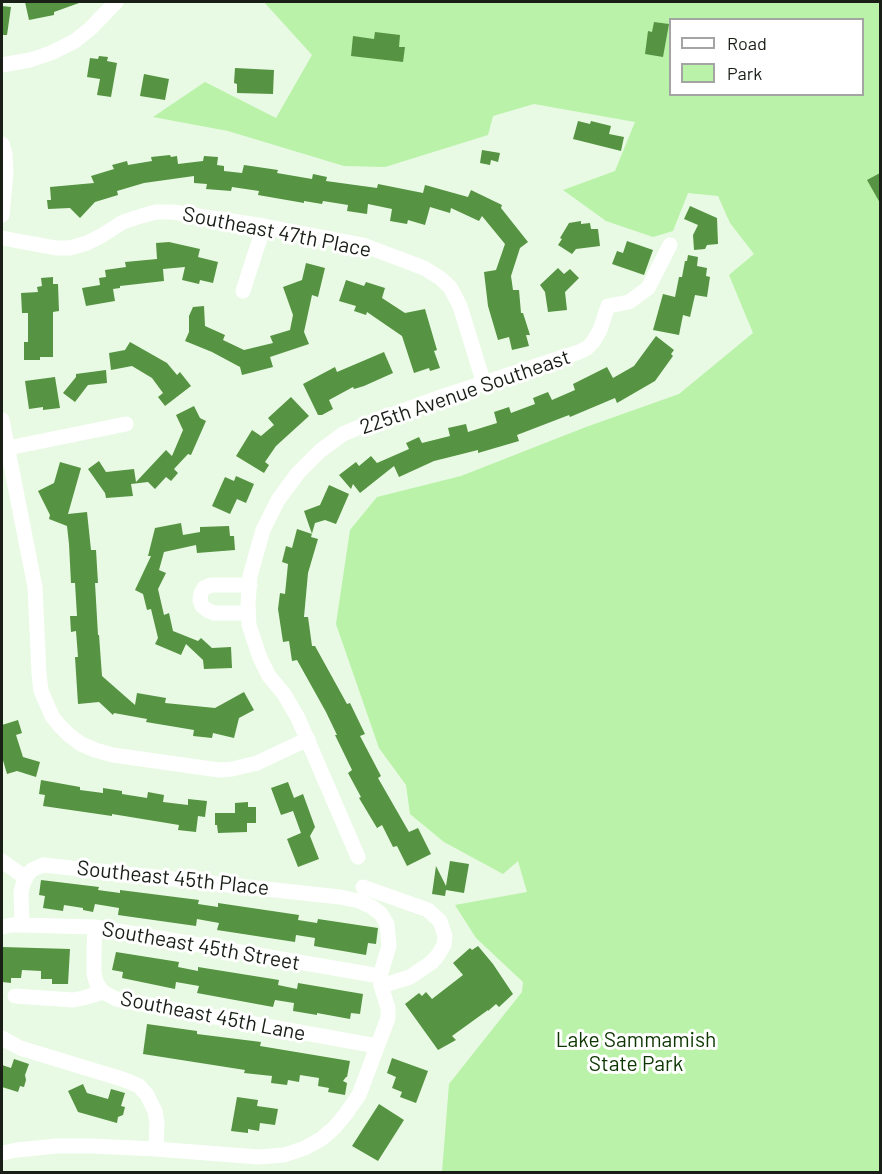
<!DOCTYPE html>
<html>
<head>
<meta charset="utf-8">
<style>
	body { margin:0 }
	#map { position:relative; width:882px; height:1174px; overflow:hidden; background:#e8fae3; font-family:Barlow,sans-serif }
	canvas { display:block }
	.frame { position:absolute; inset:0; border:3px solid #191f17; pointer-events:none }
	.legend { position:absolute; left:669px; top:18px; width:195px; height:78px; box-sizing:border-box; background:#fff; border:2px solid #a3a5a2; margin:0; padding:8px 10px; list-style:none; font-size:18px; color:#191f17 }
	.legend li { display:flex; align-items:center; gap:12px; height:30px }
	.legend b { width:30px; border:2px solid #a3a5a2 }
</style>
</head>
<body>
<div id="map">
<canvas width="882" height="1174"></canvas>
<div class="frame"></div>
<ul class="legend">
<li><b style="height:8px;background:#fff"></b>Road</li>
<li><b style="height:16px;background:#b9f2a8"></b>Park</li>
</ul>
</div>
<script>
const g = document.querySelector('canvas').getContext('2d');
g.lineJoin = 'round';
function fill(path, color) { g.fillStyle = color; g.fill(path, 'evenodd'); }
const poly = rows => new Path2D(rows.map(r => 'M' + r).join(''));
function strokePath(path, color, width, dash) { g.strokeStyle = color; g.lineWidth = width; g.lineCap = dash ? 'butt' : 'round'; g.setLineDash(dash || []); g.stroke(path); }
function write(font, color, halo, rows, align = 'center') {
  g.font = font + ' Barlow,sans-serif'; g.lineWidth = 6; g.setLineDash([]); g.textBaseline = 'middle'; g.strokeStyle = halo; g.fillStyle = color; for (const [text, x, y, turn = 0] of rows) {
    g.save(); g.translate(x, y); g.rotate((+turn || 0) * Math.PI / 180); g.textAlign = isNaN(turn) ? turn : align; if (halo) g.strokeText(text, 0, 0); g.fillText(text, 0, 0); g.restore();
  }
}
const green = poly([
	[264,2,880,2,880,1172,442,1172,449,1084,522,992,523,982,476,938,455,905,527,892,518,861,503,874,444,842,410,814,406,785,379,748,336,624,350,530,377,497,461,476,586,427,679,394,753,333,729,275,754,254,730,223,718,196,688,193,673,231,653,237,606,221,563,190,615,171,635,122,534,104,493,116,488,135,385,167,344,166,228,131,153,117,205,82,276,118,312,55],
	[670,20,862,20,862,94,670,94]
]);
const building = poly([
	[25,2,78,2,79,3,54,12,54,15,29,20],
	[2,6,11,7,7,35,2,35],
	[654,22,669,24,663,57,645,54,648,31,652,32],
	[375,32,400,35,399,47,405,47,403,62,351,56,353,36,374,39],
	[99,56,108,57,107,61,117,63,111,97,97,95,100,79,87,77,90,58,98,59],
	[235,68,274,70,273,94,237,93,237,84,234,83],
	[144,74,169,79,165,100,140,96],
	[578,121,590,124,591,121,611,126,609,134,624,137,621,151,573,139],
	[482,150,500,153,498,162,491,160,490,165,480,163],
	[170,155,171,157,177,156,178,164,203,161,204,156,218,157,217,165,224,166,224,171,242,173,244,165,278,170,277,173,312,179,313,174,327,177,326,181,377,188,378,184,423,193,425,185,468,197,471,190,502,205,501,208,528,242,520,248,511,276,513,290,519,290,521,313,523,313,530,335,526,335,529,346,512,350,509,337,498,340,488,306,484,272,496,270,505,244,482,216,479,221,451,208,450,213,430,207,425,225,408,220,407,224,390,221,392,209,368,204,367,214,347,211,348,205,323,201,322,204,304,201,304,203,258,195,259,191,232,187,231,191,206,189,207,184,194,183,194,176,144,183,117,191,118,195,95,202,80,218,70,208,48,209,47,200,51,200,50,187,94,183,91,176,114,169,112,165,127,161,128,165,152,161,151,157],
	[880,173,880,203,867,180],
	[690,206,717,218,718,244,707,245,705,249,694,250,693,235,698,225,684,219],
	[581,221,581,224,590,223,591,229,598,229,600,246,576,249,572,254,558,245,562,239,560,238,569,223],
	[627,241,653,250,644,275,612,264,617,251,623,253],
	[169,242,200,249,198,257,218,262,213,283,200,280,199,284,182,280,185,267,163,269,164,281,120,286,120,288,113,289,115,301,86,306,82,288,100,285,99,278,106,277,105,270,126,267,125,262,157,259,156,243],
	[688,255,698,257,697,266,707,268,706,276,710,277,707,297,695,295,690,317,683,315,679,335,653,330,663,294,675,297,679,277,682,277,685,261,687,261],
	[306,263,325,268,318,297,312,295,304,332,309,344,270,357,273,367,242,375,240,367,212,352,185,341,189,332,189,316,193,307,204,306,205,326,225,335,223,340,244,350,273,343,270,336,290,330,293,315,283,287,302,280],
	[558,268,564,274,570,269,579,278,565,292,567,310,548,312,545,292,540,285],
	[53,277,53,284,58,284,59,311,53,312,53,357,40,357,40,360,24,360,24,342,28,342,28,313,22,313,21,293,38,292,37,287,42,286,41,278],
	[346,280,364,286,366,282,385,288,382,298,405,313,425,309,437,350,434,351,440,368,430,371,429,368,414,373,402,336,367,312,366,315,354,311,356,306,339,301],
	[656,336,674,350,671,354,673,356,655,381,617,403,615,398,570,417,569,415,517,435,519,441,478,453,478,450,434,461,399,477,394,466,360,493,353,484,351,489,339,475,356,462,359,466,371,456,377,463,409,449,406,443,419,437,422,443,450,436,448,428,466,424,468,432,497,423,494,412,509,407,511,413,535,404,533,398,548,392,552,400,575,390,573,384,607,367,613,378,634,366],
	[130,342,167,363,177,375,180,372,191,386,165,406,158,397,163,393,152,378,132,366,111,370,109,353,125,350],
	[384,352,393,373,364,386,354,389,353,387,329,400,333,409,322,415,318,415,303,384,335,367,337,372],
	[106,370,107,383,88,385,75,402,63,393,76,377,76,374],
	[55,377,60,408,43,410,43,407,29,409,25,381],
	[291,397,309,416,276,446,265,462,269,465,264,473,236,456,252,430,261,436,274,425,268,418],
	[194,406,200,418,206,421,191,455,188,454,174,469,178,473,171,481,166,477,155,489,148,482,131,484,133,496,106,498,105,493,88,469,99,461,106,472,134,469,136,482,166,450,172,456,183,430,176,415],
	[60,462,81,468,68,514,87,512,91,550,96,550,98,583,95,583,98,635,99,635,102,676,135,705,137,693,166,698,165,703,215,708,244,692,254,710,239,718,234,738,213,733,212,738,193,736,194,730,146,722,147,719,114,713,113,715,99,702,78,704,75,657,78,657,76,631,71,632,70,616,77,616,75,583,71,583,69,544,67,526,49,519,50,515,38,491,54,483],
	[236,476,254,484,246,503,237,499,230,514,212,506,225,477,234,481],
	[329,485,349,494,336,524,325,520,315,523,311,537,318,539,308,573,304,617,308,617,312,646,315,646,347,704,350,703,365,734,360,736,381,776,378,778,409,832,418,828,431,854,407,866,397,846,393,847,382,825,377,828,359,798,361,797,348,773,352,770,335,735,337,735,326,712,297,660,292,661,289,641,283,642,278,609,280,593,285,594,288,564,282,562,286,546,292,548,297,529,312,534,304,511,320,505],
	[181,523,183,535,200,532,200,527,229,526,230,536,234,536,235,550,197,553,196,545,164,552,159,570,166,573,158,589,164,615,169,613,173,631,198,641,201,638,212,648,231,647,232,668,204,669,203,660,186,644,181,655,155,644,158,638,151,609,147,610,143,594,135,590,151,556,148,556,155,528],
	[18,720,22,733,16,735,23,757,40,762,36,777,17,771,7,774,2,757,2,725],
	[41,780,80,787,80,790,103,793,103,788,122,791,122,794,147,798,148,792,164,795,163,802,188,805,188,799,207,801,205,817,198,816,196,832,178,830,179,825,112,814,112,816,43,806,45,795,39,794],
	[288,782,294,798,303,794,315,827,310,836,319,859,298,867,287,839,301,833,293,811,281,815,271,788],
	[248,802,248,807,256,807,256,823,247,823,247,832,218,833,217,825,215,825,215,813,235,813,235,803],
	[450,861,469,864,464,893,446,890,445,896,432,894,436,866,446,886],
	[41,880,99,887,98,890,120,893,120,890,199,900,198,904,218,907,218,903,299,915,298,920,317,923,318,919,378,928,376,944,368,943,366,955,314,946,315,938,296,935,295,942,217,930,219,923,197,919,196,926,118,915,119,908,95,904,93,912,83,910,83,908,64,905,63,911,43,908,45,896,39,895],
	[478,946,493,964,513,994,499,1007,496,1004,488,1011,488,1010,452,1036,456,1040,438,1050,405,1004,419,993,422,996,426,992,432,999,463,975,453,963,470,948,472,950],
	[2,947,70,949,68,984,52,984,52,979,41,979,41,971,22,970,21,978,11,978,11,983,2,982],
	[116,952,179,962,178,967,198,971,198,967,279,980,278,985,297,989,298,983,363,994,360,1014,351,1013,350,1019,317,1013,317,1015,293,1011,294,1003,275,1000,273,1007,197,993,199,986,176,982,175,989,122,978,123,972,112,970],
	[147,1024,197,1031,197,1034,261,1042,260,1046,350,1061,347,1077,346,1077,343,1081,347,1083,345,1095,328,1092,329,1088,318,1086,319,1078,300,1075,299,1082,288,1080,287,1085,271,1083,272,1076,244,1073,245,1070,143,1054],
	[392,1058,428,1071,416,1103,400,1097,402,1092,392,1088,396,1077,387,1073],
	[14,1059,29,1064,25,1075,26,1080,24,1087,20,1086,18,1092,2,1087,2,1065,11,1068],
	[83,1084,87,1093,108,1099,111,1089,125,1093,121,1106,125,1107,123,1115,118,1117,117,1123,78,1112,68,1091],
	[237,1097,258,1100,257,1106,278,1109,275,1125,260,1123,259,1131,248,1129,248,1133,231,1131],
	[379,1104,404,1120,378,1161,352,1146]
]);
const minor = poly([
	[2,65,30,60,51,53,75,41,91,28,116,2],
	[2,144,5,154,6,173,2,215],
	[2,238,56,248,70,248,87,243,101,236,123,222,141,216,156,212,173,212,264,226,363,245,424,268,440,278,450,287,460,306,484,384],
	[243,291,264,226],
	[2,420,35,587,39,674,41,691,52,716,59,725,69,735,81,744,95,750,113,755,219,770,232,769,257,763,308,739],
	[8,448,126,424],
	[248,613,214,613,207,610,202,606,200,600,201,593,204,588,211,585,250,585],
	[358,857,298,718,284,694,269,676,260,658,249,625,248,605,250,576,263,530,278,500,298,473,320,451,343,434,369,423,438,398,579,352,587,348,593,342,600,330,608,306,629,302,648,288,670,245],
	[2,861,26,878],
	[363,887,428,910,440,921,445,936,444,945,438,955,432,962,410,977,381,986],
	[2,927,12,925,22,925,95,927,380,976],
	[95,927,94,950,94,974,97,984,103,992],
	[15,996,73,1000,83,998,103,992,116,999,377,1046],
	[2,1038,20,1048,122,1079,139,1086,147,1095,155,1111,157,1123,156,1149],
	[2,1153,17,1150,56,1146,92,1146,156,1149,258,1157,284,1155,305,1148,321,1139,334,1128,345,1115,359,1095,388,1018,388,1008,381,986,380,976,389,946,387,924,381,914,372,907,359,901,340,897,43,865,32,870,27,875,23,884,21,892,22,925]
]);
const streetNames = [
	["Southeast 47th Place",277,232,11],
	["225th Avenue Southeast",465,392,-19],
	["Southeast 45th Place",173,878,6],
	["Southeast 45th Street",201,946,10],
	["Southeast 45th Lane",213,1016,11]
];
const parkNames = [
	["Lake Sammamish",636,1040],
	["State Park",636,1064]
];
fill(green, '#b9f2a8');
fill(building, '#569343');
strokePath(minor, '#fff', 15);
write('21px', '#191f17', '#fff', streetNames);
write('21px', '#0d3600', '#fff', parkNames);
</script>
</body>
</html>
